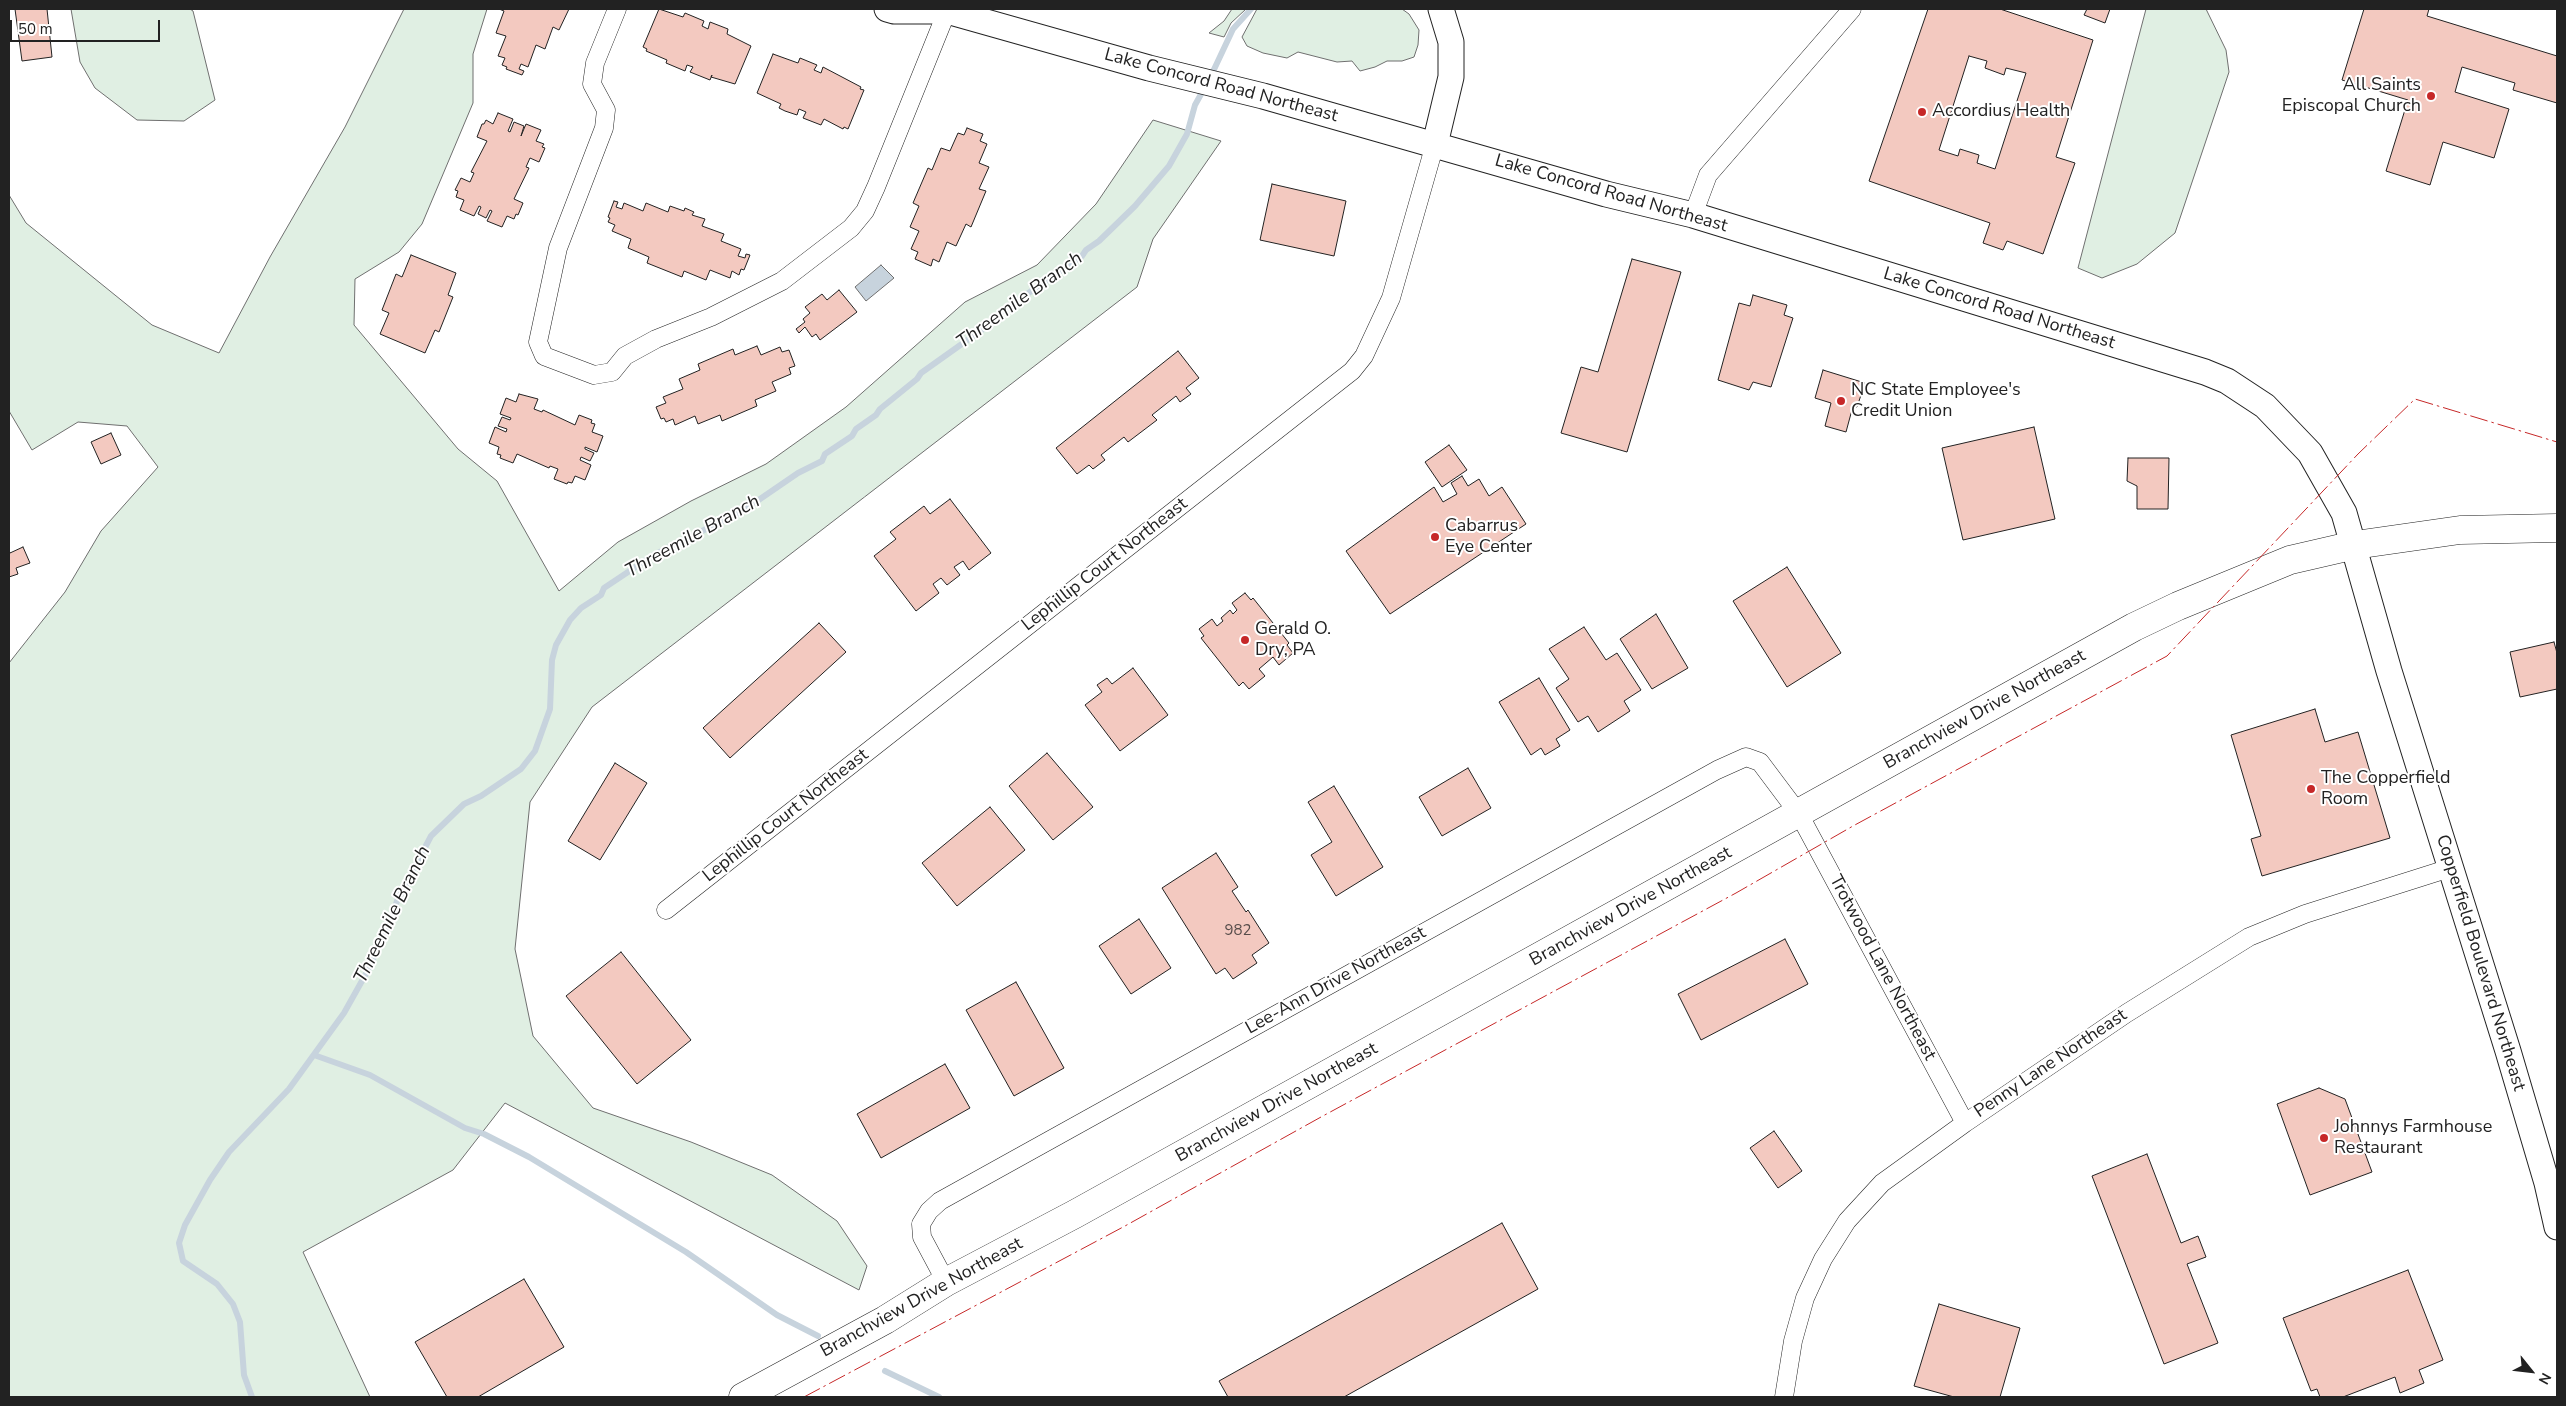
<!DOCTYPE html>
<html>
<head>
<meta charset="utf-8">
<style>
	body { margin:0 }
	#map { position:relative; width:2566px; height:1406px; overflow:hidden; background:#fff; font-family:"Nunito Sans",sans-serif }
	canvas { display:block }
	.frame { position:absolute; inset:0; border:10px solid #222; pointer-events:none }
	.north { position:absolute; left:2506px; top:1346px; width:50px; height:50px; -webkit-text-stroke:4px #fff; paint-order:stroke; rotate:119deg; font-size:14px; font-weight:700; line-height:20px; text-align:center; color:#222 }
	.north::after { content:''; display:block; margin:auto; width:18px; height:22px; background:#222; clip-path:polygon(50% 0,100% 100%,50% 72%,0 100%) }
	.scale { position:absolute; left:10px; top:20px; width:150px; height:22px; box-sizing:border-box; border:2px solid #222; border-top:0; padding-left:6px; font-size:15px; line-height:18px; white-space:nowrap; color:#222; -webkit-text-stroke:4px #fff; paint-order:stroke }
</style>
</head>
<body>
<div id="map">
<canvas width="2566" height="1406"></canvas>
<div class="frame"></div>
<div class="north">N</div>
<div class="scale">50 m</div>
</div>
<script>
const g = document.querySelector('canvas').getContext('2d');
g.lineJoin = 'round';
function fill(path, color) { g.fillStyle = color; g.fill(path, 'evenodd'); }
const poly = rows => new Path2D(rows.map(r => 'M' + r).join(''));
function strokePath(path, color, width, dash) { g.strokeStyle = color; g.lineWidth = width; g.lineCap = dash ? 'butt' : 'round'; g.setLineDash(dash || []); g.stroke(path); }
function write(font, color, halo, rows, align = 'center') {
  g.font = font + ' "Nunito Sans",sans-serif'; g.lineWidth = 4; g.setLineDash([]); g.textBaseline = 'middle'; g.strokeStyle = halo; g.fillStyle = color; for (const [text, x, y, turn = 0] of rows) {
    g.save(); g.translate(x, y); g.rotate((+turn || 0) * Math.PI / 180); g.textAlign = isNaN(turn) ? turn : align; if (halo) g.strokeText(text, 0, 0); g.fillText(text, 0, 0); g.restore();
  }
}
const green = poly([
	[71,9,190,9,193,11,215,100,184,121,137,120,95,88,80,62,71,9],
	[404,9,487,9,473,54,473,103,422,224,399,252,355,279,354,325,458,449,497,481,559,591,618,542,691,501,766,464,846,407,965,302,1037,265,1096,204,1153,120,1221,141,1153,239,1137,287,592,707,530,802,515,949,533,1036,593,1108,691,1142,772,1175,837,1221,867,1266,859,1290,505,1103,453,1170,303,1252,370,1397,9,1397,9,663,65,592,101,531,158,467,127,426,78,422,32,450,9,411,9,195,26,223,152,325,219,353,270,257,345,127,404,9],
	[1232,9,1246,9,1231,23,1224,37,1209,33,1224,21,1232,9],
	[1257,9,1402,9,1409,14,1419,30,1418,45,1414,57,1402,61,1387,61,1375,67,1360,71,1352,61,1337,62,1298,52,1287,58,1263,53,1247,46,1242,37,1257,9],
	[2146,9,2206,9,2226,50,2229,72,2175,233,2137,264,2102,278,2078,268,2146,9]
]);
const water = poly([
	[881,265,894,278,866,301,855,287,881,265]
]);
const stream = poly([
	[1210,78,1233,29,1251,9],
	[314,1055,370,1075,465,1128,484,1134,529,1157,686,1252,777,1315,818,1336],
	[885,1371,939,1397],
	[252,1397,244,1375,240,1322,233,1304,217,1284,183,1261,179,1243,185,1225,210,1180,229,1152,289,1089,344,1013,372,963,376,948,390,923,397,901,431,836,464,804,481,796,521,769,535,751,550,709,552,660,556,645,570,620,581,608,601,595,604,588,652,556,744,510,798,473,822,461,825,454,852,436,856,429,876,415,880,409,917,379,921,373,997,319,1001,312,1082,256,1086,250,1099,241,1135,206,1169,166,1187,134,1195,105,1205,87]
]);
const building = poly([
	[15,9,47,9,52,57,22,61,15,9],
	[499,9,569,9,559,30,553,27,545,49,536,45,528,67,521,64,519,69,524,71,522,75,506,69,507,67,502,65,505,58,498,56,506,36,496,33,504,11,499,9],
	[659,9,683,17,685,13,704,21,702,26,708,29,710,22,728,29,727,34,751,46,735,84,711,77,712,75,710,80,690,72,693,67,687,65,685,71,666,63,667,60,646,51,647,49,643,47,659,9],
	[1928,9,2000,9,2093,40,2056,157,2075,163,2043,254,2007,241,2003,250,1983,243,1990,223,1869,181,1928,9],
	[1969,56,1987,61,1985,68,2004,75,2006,68,2026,73,1995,169,1977,163,1979,155,1960,149,1958,156,1939,150,1969,56],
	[2087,9,2110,9,2105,23,2084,15,2087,9],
	[2364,9,2429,9,2427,16,2557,56,2557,103,2513,90,2515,83,2462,67,2455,92,2509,109,2494,158,2443,142,2430,185,2386,171,2408,100,2342,80,2364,9],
	[773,54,798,63,800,58,817,65,814,70,821,73,823,67,861,87,860,89,864,90,848,129,844,127,843,129,824,119,821,125,803,118,806,112,799,109,797,115,785,111,779,108,781,104,757,93,773,54],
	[498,113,513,119,508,131,510,132,514,122,524,126,521,136,526,124,541,130,536,141,544,144,542,147,545,148,539,162,530,158,526,167,529,168,514,199,523,203,518,215,516,214,514,219,507,216,502,227,487,221,492,211,490,210,486,218,478,214,481,207,479,206,474,216,460,210,464,200,456,197,458,191,455,190,461,178,470,182,474,173,471,172,487,141,477,137,482,124,484,124,486,120,493,124,498,113],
	[967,128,983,134,980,141,987,144,979,163,989,167,979,189,986,191,971,227,966,224,956,246,947,242,939,262,933,259,931,266,915,259,918,252,911,249,919,231,910,227,919,206,913,203,928,168,932,170,941,148,950,151,958,133,964,135,967,128],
	[1272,184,1346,201,1334,256,1260,240,1272,184],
	[614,201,618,202,616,207,622,209,624,203,643,211,646,203,668,212,670,206,684,211,685,208,694,212,692,215,705,219,702,226,724,234,721,241,741,249,738,256,745,258,746,254,750,255,744,270,741,269,739,275,732,271,730,278,710,270,706,280,684,271,682,277,647,263,649,257,628,248,631,239,612,231,615,225,608,222,610,218,608,217,614,201],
	[411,255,456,273,448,295,453,297,439,332,435,330,425,353,380,334,389,313,382,310,396,274,402,277,411,255],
	[1632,259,1681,272,1627,452,1561,433,1581,367,1598,372,1632,259],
	[839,290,857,312,820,340,816,334,812,337,805,327,799,333,796,329,805,322,803,319,810,313,805,307,822,294,827,300,839,290],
	[1753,295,1787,305,1784,315,1793,318,1771,387,1753,382,1749,390,1718,380,1739,303,1750,306,1753,295],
	[757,346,761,355,780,347,782,352,789,350,795,366,789,368,791,374,772,382,776,391,755,400,757,406,722,421,720,415,698,424,695,416,675,425,673,419,666,422,664,418,661,419,656,407,666,403,663,397,683,389,679,379,700,370,698,364,733,349,735,355,757,346],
	[1178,351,1199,378,1186,388,1191,394,1180,402,1176,396,1152,415,1157,420,1128,442,1124,437,1101,455,1105,460,1093,469,1089,465,1077,474,1056,448,1178,351],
	[1823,370,1865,383,1857,407,1853,406,1846,432,1825,426,1831,403,1815,398,1823,370],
	[519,394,538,399,534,409,542,412,543,410,575,425,579,415,592,420,591,423,595,424,592,432,603,436,597,452,585,447,585,449,594,453,590,461,581,457,580,460,591,465,585,480,575,476,572,483,568,482,567,484,554,479,558,469,550,466,549,468,517,454,513,463,500,458,501,455,497,454,499,447,489,443,495,427,506,432,507,429,498,426,502,417,510,420,511,418,500,414,506,398,516,402,519,394],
	[2034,427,2055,519,1963,540,1942,448,2034,427],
	[111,433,121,455,101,464,91,442,111,433],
	[1449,445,1467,470,1442,487,1425,462,1449,445],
	[2128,458,2169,458,2168,509,2137,509,2137,486,2127,481,2128,458],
	[1462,476,1468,486,1479,479,1489,496,1502,487,1526,524,1390,614,1346,551,1434,487,1443,502,1457,494,1451,483,1462,476],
	[950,499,991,553,969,570,963,561,954,567,960,575,947,585,941,578,933,584,939,593,916,611,874,556,896,539,890,532,924,506,930,514,950,499],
	[23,547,30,563,16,568,18,574,9,577,9,550,10,553,23,547],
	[1787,567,1841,653,1787,687,1733,601,1787,567],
	[1245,593,1251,600,1253,598,1289,643,1287,645,1293,653,1279,665,1273,657,1259,669,1265,676,1249,689,1243,682,1239,686,1201,638,1204,636,1199,629,1212,619,1217,626,1223,621,1221,618,1230,610,1233,614,1237,610,1232,603,1245,593],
	[1656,614,1688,668,1652,689,1620,639,1656,614],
	[819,623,846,652,730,758,703,728,819,623],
	[1584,627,1606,660,1617,653,1641,690,1624,701,1630,711,1598,732,1588,716,1578,722,1556,688,1569,679,1549,649,1584,627],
	[2554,642,2557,653,2557,689,2520,697,2510,652,2554,642],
	[1133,668,1168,715,1120,751,1085,705,1102,692,1097,685,1107,678,1112,684,1133,668],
	[1539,678,1570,730,1556,739,1560,746,1545,755,1541,748,1531,755,1499,702,1539,678],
	[2315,709,2325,742,2358,732,2390,838,2262,876,2251,839,2261,836,2231,735,2315,709],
	[1047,753,1093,807,1053,840,1009,786,1047,753],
	[615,763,647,783,600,860,568,841,615,763],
	[1468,768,1491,808,1442,836,1419,797,1468,768],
	[1334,786,1383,867,1336,896,1311,855,1332,842,1308,802,1334,786],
	[990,807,1025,850,957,906,922,863,990,807],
	[1216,853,1238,887,1232,891,1246,912,1248,910,1269,943,1252,955,1257,963,1233,979,1225,968,1216,974,1162,888,1216,853],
	[1139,919,1171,968,1131,994,1099,946,1139,919],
	[1785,939,1808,984,1701,1040,1678,994,1785,939],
	[621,952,691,1040,637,1084,566,996,621,952],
	[1016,982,1064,1068,1014,1096,966,1010,1016,982],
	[945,1064,970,1108,881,1158,857,1114,945,1064],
	[2319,1088,2345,1099,2372,1172,2310,1195,2277,1104,2319,1088],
	[1774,1131,1802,1171,1778,1188,1750,1148,1774,1131],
	[2147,1154,2181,1243,2198,1236,2206,1257,2187,1264,2218,1343,2164,1364,2092,1176,2147,1154],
	[1502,1223,1538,1289,1344,1397,1228,1397,1219,1381,1502,1223],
	[2408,1270,2443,1360,2419,1370,2424,1383,2400,1393,2395,1377,2343,1397,2320,1397,2317,1389,2311,1391,2283,1318,2408,1270],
	[524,1279,564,1347,478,1397,447,1397,415,1342,524,1279],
	[1939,1304,2020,1328,2000,1397,1954,1397,1914,1386,1939,1304]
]);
const street = poly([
	[617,9,595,63,592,84,606,110,604,128,558,248,538,342,544,356,594,375,612,372,625,356,656,339,711,317,782,281,851,228,865,211,876,187,947,11],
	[1693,215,1708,175,1852,9],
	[666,910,1352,371,1364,356,1391,298,1435,144],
	[946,1282,922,1237,921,1224,929,1211,940,1201,1717,770,1746,757,1760,762,1799,814,1965,1123],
	[1784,1397,1793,1341,1805,1298,1823,1259,1847,1221,1882,1183,1965,1123,2127,1013,2249,937,2305,914,2450,868]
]);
const secondary = poly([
	[887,9,894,11,947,11,1149,68,1263,96,1606,194,1693,215,2205,372,2227,381,2265,406,2310,453,2344,513,2389,671,2508,1051,2547,1183,2557,1227],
	[1435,144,1451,77,1451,42,1441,9]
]);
const primary = poly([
	[743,1397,885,1320,946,1282,1075,1214,2134,627,2178,606,2290,560,2355,545,2460,530,2557,528]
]);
const power = poly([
	[804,1397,1125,1226,1321,1117,1736,893,1853,826,2167,656,2358,454,2415,399,2557,442]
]);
const markers = [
	[2431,96,5,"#c62828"],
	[1922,112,5,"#c62828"],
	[1841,401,5,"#c62828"],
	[1435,537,5,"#c62828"],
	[1245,640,5,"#c62828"],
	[2311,789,5,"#c62828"],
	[2324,1138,5,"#c62828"]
];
const numberNames = [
	["982",1238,931]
];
const streetNames = [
	["Lake Concord Road Northeast",1221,86,15],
	["Lake Concord Road Northeast",1611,194,16],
	["Lake Concord Road Northeast",1999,309,17],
	["Lephillip Court Northeast",1105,565,-38],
	["Branchview Drive Northeast",1985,710,-29],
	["Lephillip Court Northeast",786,816,-38],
	["Branchview Drive Northeast",1631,907,-29],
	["Copperfield Boulevard Northeast",2480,963,73],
	["Trotwood Lane Northeast",1882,968,62],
	["Lee-Ann Drive Northeast",1336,981,-29],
	["Penny Lane Northeast",2051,1064,-34],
	["Branchview Drive Northeast",1277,1103,-29],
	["Branchview Drive Northeast",922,1298,-29]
];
const poiNames = [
	["All Saints",2421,86,"right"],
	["Episcopal Church",2421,107,"right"],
	["Accordius Health",1932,112],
	["NC State Employee's",1851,391],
	["Credit Union",1851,412],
	["Cabarrus",1445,527],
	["Eye Center",1445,548],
	["Gerald O.",1255,630],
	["Dry, PA",1255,651],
	["The Copperfield",2321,779],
	["Room",2321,800],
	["Johnnys Farmhouse",2334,1128],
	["Restaurant",2334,1149]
];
const waterNames = [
	["Threemile Branch",1020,301,-36],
	["Threemile Branch",693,537,-29],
	["Threemile Branch",393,915,-64]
];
fill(green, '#e0efe3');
strokePath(green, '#6f6f6f', 1);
fill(water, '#c7d3dd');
strokePath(water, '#6f6f6f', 1);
strokePath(stream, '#c7d3dd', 6);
fill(building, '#f3c9c0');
strokePath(building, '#222', 1);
strokePath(street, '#222', 19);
strokePath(secondary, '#222', 27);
strokePath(primary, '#222', 29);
strokePath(street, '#fff', 18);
strokePath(secondary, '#fff', 25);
strokePath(primary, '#fff', 28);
strokePath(power, '#c62828', 1, [18, 4, 2.5, 4]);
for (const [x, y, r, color] of markers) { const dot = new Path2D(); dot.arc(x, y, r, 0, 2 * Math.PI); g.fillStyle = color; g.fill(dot); strokePath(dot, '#fff', 2); }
write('15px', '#564c4a', null, numberNames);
write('18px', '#222', '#fff', streetNames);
write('18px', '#222', '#fff', poiNames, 'left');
write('italic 19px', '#222', '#fff', waterNames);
</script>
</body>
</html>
